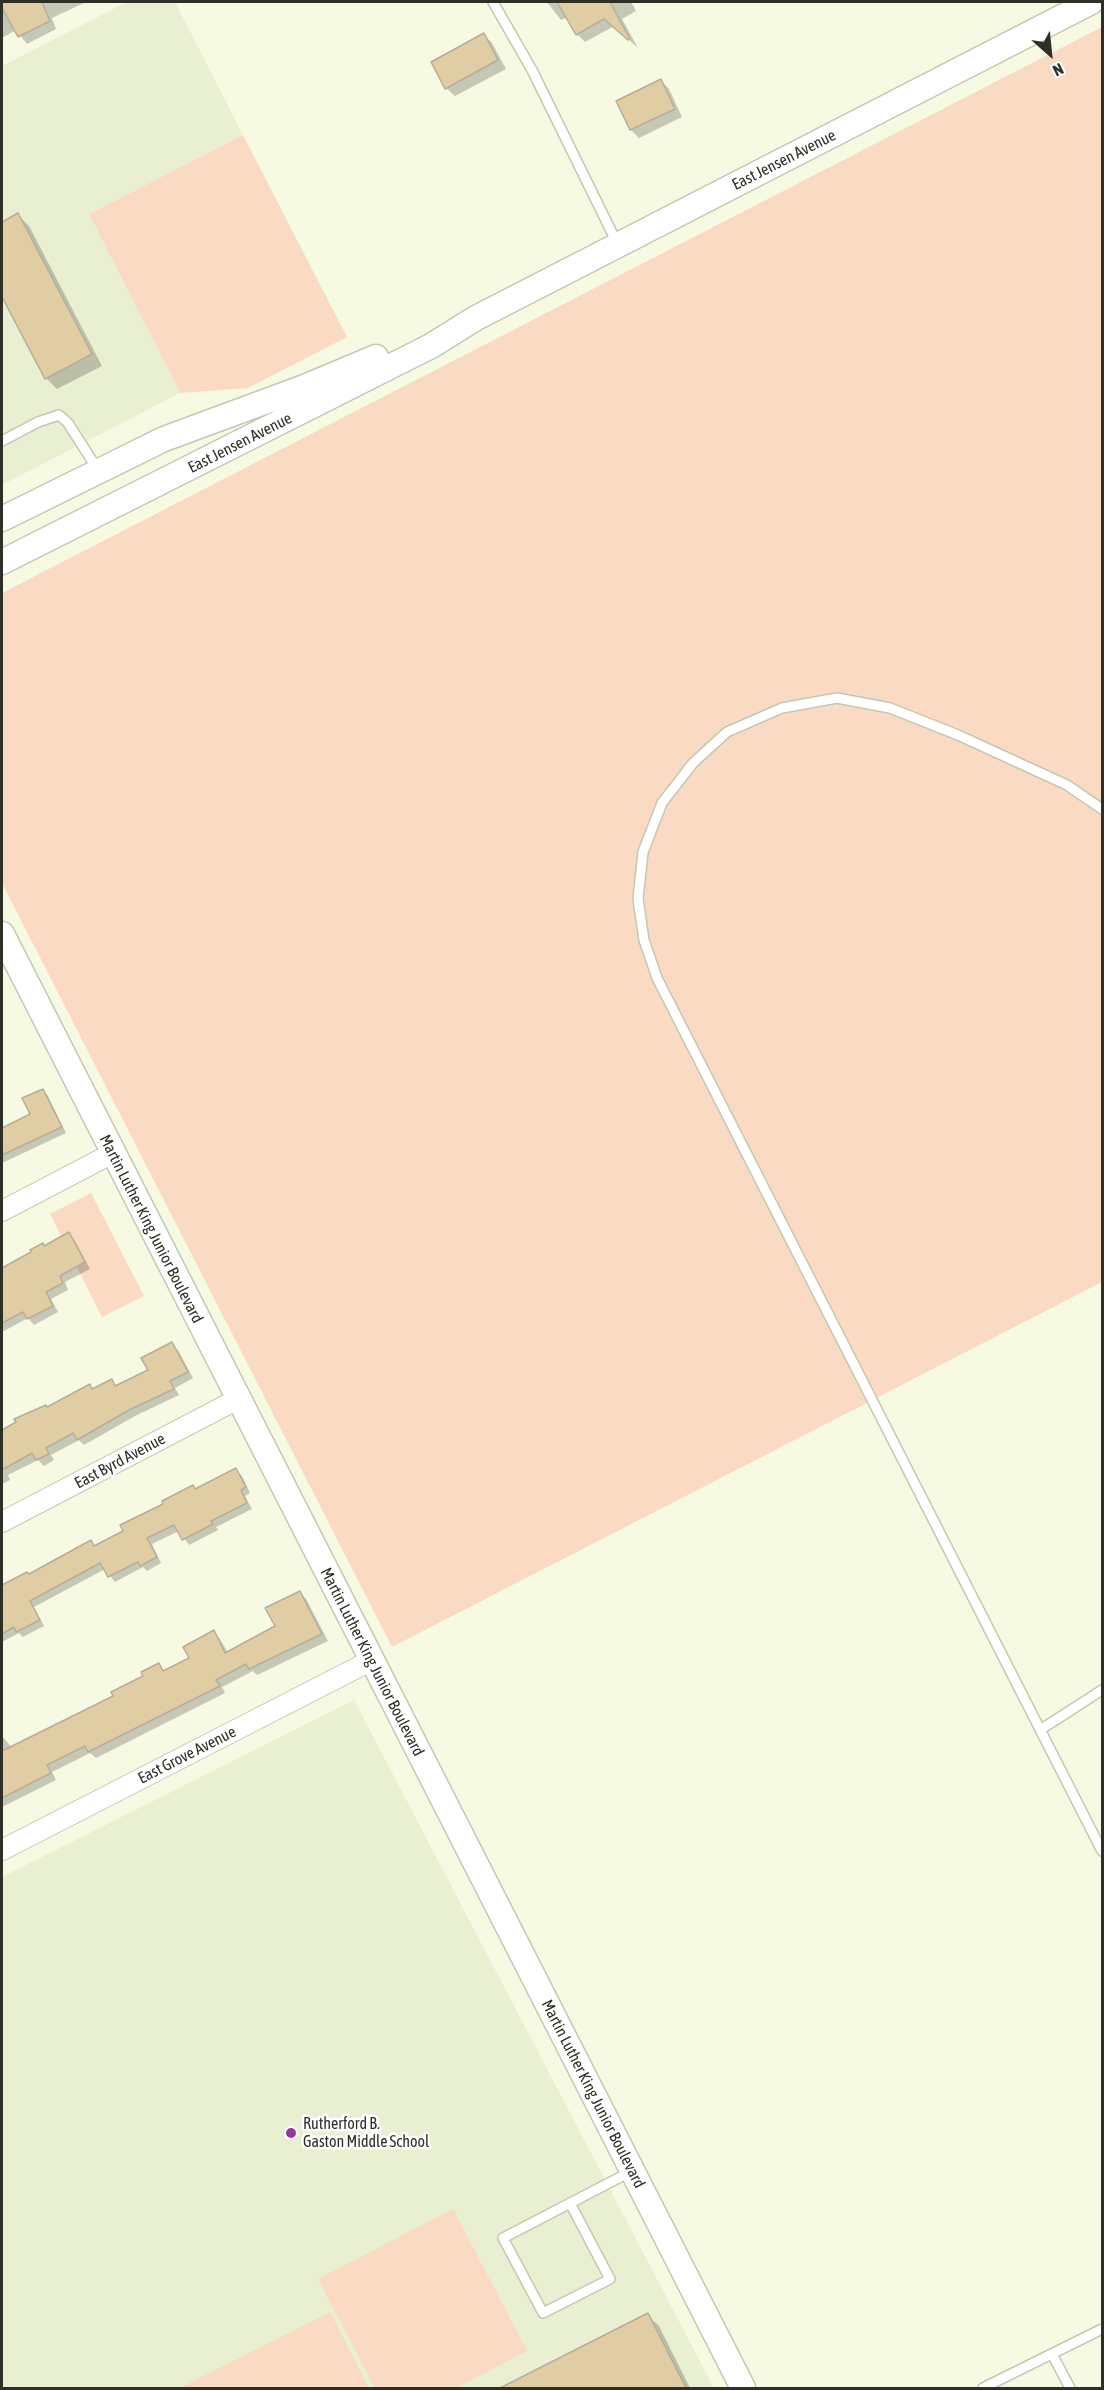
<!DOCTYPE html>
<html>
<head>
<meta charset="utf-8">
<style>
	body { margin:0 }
	#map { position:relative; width:1104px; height:2390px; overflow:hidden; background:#f6fae3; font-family:"Asap Condensed",sans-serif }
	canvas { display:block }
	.frame { position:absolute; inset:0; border:3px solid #2e2f27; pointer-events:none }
	.north { position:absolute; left:1020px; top:24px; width:60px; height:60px; -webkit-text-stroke:4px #fff; paint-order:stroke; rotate:153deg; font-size:16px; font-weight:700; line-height:24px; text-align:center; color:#2e2f27 }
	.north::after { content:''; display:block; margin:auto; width:21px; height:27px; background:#2e2f27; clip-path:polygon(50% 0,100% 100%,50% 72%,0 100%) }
</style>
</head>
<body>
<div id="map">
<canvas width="1104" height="2390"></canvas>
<div class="frame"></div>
<div class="north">N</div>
</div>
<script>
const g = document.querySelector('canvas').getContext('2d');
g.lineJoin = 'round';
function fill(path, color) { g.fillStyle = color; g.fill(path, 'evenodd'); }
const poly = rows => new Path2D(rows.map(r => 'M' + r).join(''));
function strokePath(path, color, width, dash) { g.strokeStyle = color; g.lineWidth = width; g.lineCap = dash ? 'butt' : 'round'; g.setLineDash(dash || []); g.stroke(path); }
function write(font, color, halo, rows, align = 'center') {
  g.font = font + ' "Asap Condensed",sans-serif'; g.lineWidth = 5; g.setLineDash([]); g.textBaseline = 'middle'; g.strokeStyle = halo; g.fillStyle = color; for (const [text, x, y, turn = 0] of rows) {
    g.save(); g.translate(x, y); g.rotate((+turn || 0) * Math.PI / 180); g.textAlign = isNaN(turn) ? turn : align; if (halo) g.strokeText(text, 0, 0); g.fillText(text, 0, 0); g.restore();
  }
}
const built = poly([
	[127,2,175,2,243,135,89,214,180,393,2,485,2,66],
	[354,1700,714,2388,2,2388,2,1877]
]);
const green = poly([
	[1102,27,1102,1282,392,1647,2,883,2,593],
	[243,135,347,337,248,388,180,393,89,214],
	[91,1193,144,1296,102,1317,50,1214],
	[453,2209,527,2351,456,2388,375,2388,318,2279],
	[330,2312,369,2388,180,2388]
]);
const shadow = poly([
	[2,2,86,2,52,18,56,29,27,44,16,30,2,38],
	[547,2,631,2,636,11,622,19,638,48,614,26,585,42,577,34,568,17,561,20],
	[484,35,492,43,506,69,455,96,446,88],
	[661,81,669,89,682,117,639,138,631,130,618,102],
	[18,215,29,226,102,366,57,389,46,378,2,293,2,224],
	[43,1090,48,1096,66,1133,2,1163,2,1130,32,1115],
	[69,1234,75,1241,90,1269,65,1282,68,1290,51,1299,58,1312,34,1325,28,1318,2,1332,2,1269],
	[172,1344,178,1350,193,1378,175,1388,179,1395,135,1416,84,1445,79,1440,51,1455,54,1460,44,1466,38,1460,8,1475,10,1480,2,1484,2,1431,89,1386,93,1390,111,1381,118,1387,150,1371],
	[236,1470,242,1476,250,1493,245,1496,252,1509,216,1527,218,1530,189,1545,179,1531,152,1544,161,1563,147,1571,143,1567,115,1582,105,1569,34,1607,44,1626,23,1637,19,1633,2,1642,2,1586,27,1573,29,1575,91,1542,95,1547,195,1490],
	[299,1592,306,1599,328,1641,257,1675,253,1671,222,1687,225,1693,96,1758,90,1753,52,1772,56,1780,2,1807,2,1736,12,1748,115,1696,158,1665,165,1672,191,1658,213,1632,220,1639,228,1653,277,1627],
	[647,2315,659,2326,690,2388,503,2388]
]);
const building = poly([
	[2,2,42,2,50,21,18,37,2,8,2,2],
	[557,2,610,2,630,39,628,40,604,19,576,35,557,2],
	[484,33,498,60,445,89,431,62,484,33],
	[661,79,675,109,630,130,616,101,661,79],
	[18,213,92,354,45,379,2,297,2,222,18,213],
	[43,1089,62,1127,2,1155,2,1128,30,1114,22,1098,43,1089],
	[69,1232,85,1262,60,1276,63,1283,46,1292,53,1306,27,1319,23,1312,2,1323,2,1268,31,1252,30,1250,43,1243,44,1246,69,1232],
	[172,1342,188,1372,170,1381,174,1389,129,1410,77,1440,73,1433,46,1448,49,1454,36,1460,32,1453,2,1470,2,1430,16,1422,14,1419,46,1405,47,1407,90,1384,92,1389,112,1379,115,1386,148,1370,141,1358,172,1342],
	[236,1468,246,1487,241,1490,247,1503,211,1521,213,1524,182,1540,174,1525,147,1538,157,1557,140,1566,138,1562,108,1577,100,1563,30,1601,40,1620,16,1632,14,1627,2,1634,2,1585,27,1572,29,1574,91,1540,94,1546,123,1531,120,1525,163,1504,162,1501,193,1485,195,1489,236,1468],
	[300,1591,322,1634,249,1669,246,1664,216,1680,220,1686,88,1752,85,1746,47,1765,51,1773,2,1798,2,1751,113,1696,111,1692,143,1676,141,1672,159,1663,163,1671,189,1658,183,1647,214,1630,225,1653,275,1626,265,1608,300,1591],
	[648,2313,686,2388,500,2388,648,2313]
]);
const service = poly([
	[493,2,532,70,617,243],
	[2,441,38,422,59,415,68,423,98,470],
	[1102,809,1067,785,958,735,890,708,837,698,782,708,727,732,693,763,662,803,643,852,638,899,644,940,657,978,1102,1851],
	[1040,1730,1102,1690],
	[570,2203,610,2279,543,2313,503,2238,632,2171],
	[1052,2354,1070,2388],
	[983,2388,1102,2329]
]);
const minor = poly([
	[2,1211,113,1153],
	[2,1522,238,1399],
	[2,1850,372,1660]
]);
const tertiary = poly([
	[2,519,164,439,302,388,376,357],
	[2,562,431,346,476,318,1091,2],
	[2,934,743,2388]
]);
const markers = [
	[291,2133,6,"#9437a0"]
];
const streetNames = [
	["East Jensen Avenue",784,160,-27],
	["East Jensen Avenue",240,443,-27],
	["Martin Luther King Junior Boulevard",151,1229,63],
	["East Byrd Avenue",120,1461,-28],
	["Martin Luther King Junior Boulevard",372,1662,63],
	["East Grove Avenue",187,1755,-27],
	["Martin Luther King Junior Boulevard",593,2094,63]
];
const poiNames = [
	["Rutherford B.",303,2124],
	["Gaston Middle School",303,2142]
];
fill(built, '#e9efd1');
fill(green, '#fbdac4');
fill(shadow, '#0003');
fill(building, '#e0cda3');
strokePath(building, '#b7ad99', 1.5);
strokePath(service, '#c4c8b2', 12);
strokePath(minor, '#c4c8b2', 22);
strokePath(tertiary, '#c4c8b2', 27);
strokePath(service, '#fff', 9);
strokePath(minor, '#fff', 20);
strokePath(tertiary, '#fff', 24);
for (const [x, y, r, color] of markers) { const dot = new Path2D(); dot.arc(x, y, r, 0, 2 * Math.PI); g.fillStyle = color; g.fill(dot); strokePath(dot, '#fff', 2); }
write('16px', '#2e2f27', '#fff', streetNames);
write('16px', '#2e2f27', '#fff', poiNames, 'left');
</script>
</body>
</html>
